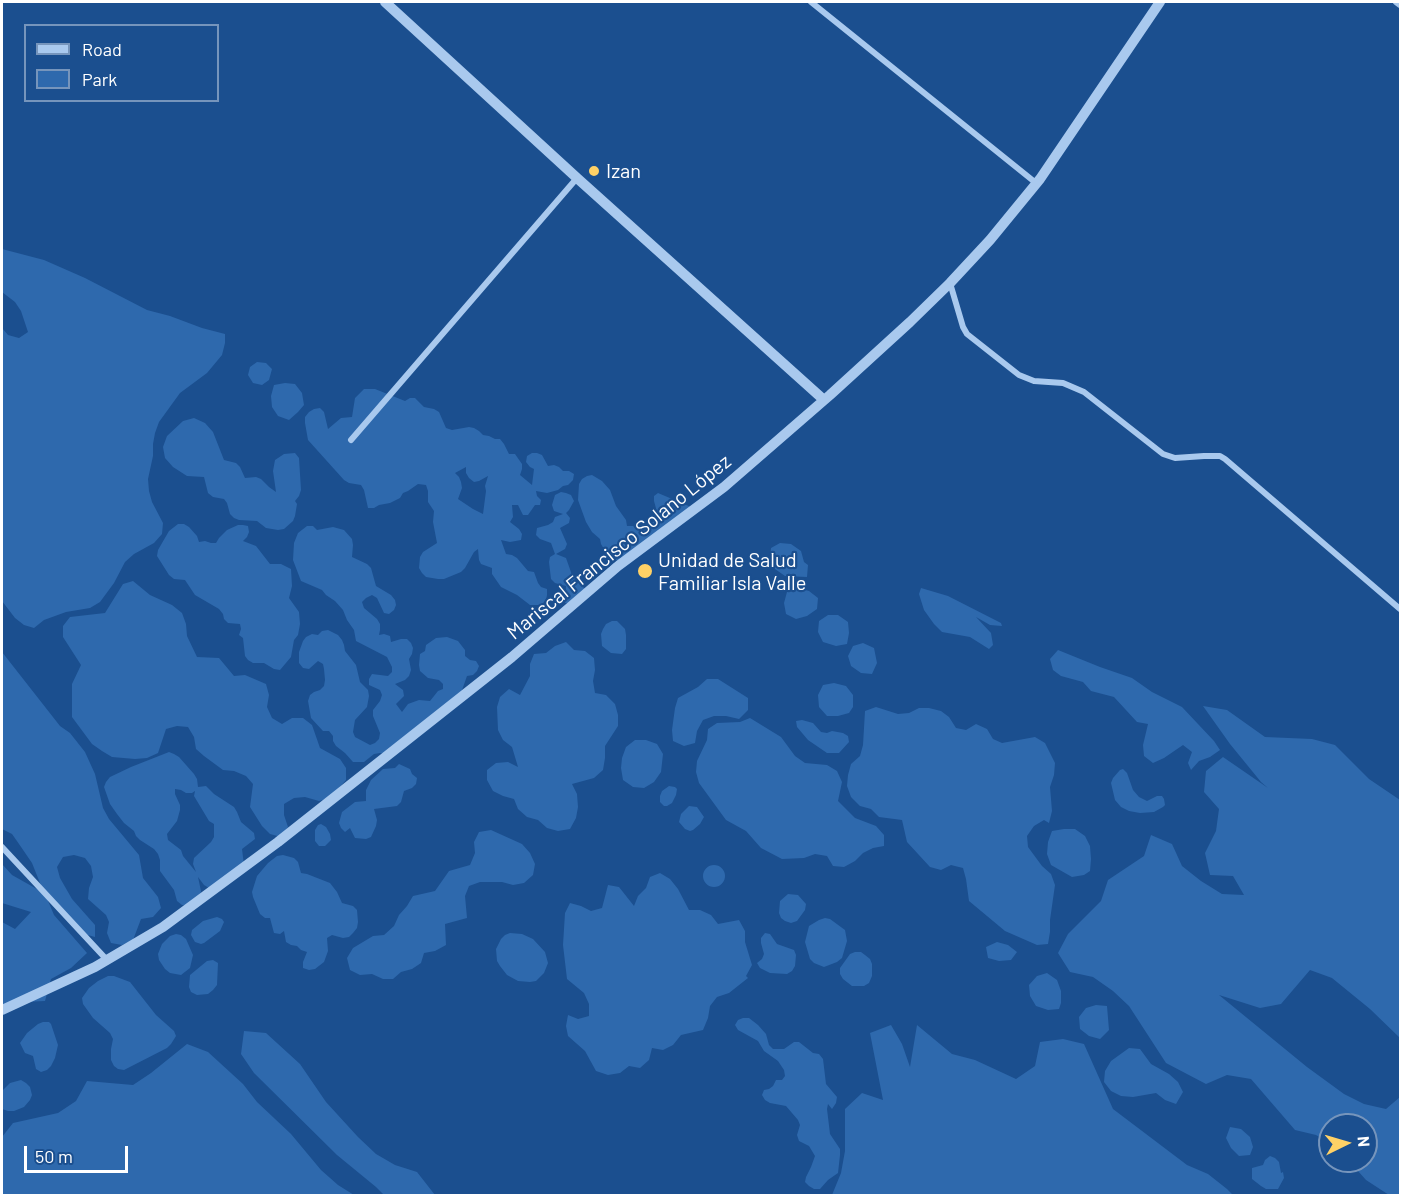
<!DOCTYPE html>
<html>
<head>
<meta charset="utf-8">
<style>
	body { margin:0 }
	#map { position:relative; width:1402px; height:1197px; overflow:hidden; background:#1b4f8f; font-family:Barlow,sans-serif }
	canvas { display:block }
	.frame { position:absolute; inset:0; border:3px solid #fff; pointer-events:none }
	.legend { position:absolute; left:24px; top:24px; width:195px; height:78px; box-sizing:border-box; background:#1b4f8f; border:2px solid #7695bc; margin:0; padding:8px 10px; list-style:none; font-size:18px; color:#fff }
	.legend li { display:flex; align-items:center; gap:12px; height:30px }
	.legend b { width:30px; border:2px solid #7695bc }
	.north { position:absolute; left:1318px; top:1113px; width:60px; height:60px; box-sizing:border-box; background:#1b4f8f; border:2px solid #7695bc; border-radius:50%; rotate:85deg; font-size:16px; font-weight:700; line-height:24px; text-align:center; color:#fff }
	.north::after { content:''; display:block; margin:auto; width:21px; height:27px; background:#ffd166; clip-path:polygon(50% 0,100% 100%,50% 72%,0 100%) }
	.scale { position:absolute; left:24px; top:1146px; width:104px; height:27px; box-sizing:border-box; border:3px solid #fff; border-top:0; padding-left:8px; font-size:18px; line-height:21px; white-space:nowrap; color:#fff; -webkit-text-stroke:4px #1b4f8f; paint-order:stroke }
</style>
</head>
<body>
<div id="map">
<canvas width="1402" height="1197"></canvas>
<div class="frame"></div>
<ul class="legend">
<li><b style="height:8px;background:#a9c9ee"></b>Road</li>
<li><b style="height:16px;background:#2e69ad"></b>Park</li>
</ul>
<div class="north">N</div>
<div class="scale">50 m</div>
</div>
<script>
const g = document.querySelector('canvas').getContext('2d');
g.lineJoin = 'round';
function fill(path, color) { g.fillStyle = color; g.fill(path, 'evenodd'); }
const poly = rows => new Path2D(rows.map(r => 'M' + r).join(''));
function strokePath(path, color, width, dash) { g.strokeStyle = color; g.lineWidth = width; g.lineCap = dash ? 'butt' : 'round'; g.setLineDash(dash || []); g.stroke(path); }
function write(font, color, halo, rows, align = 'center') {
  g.font = font + ' Barlow,sans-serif'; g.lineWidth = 4.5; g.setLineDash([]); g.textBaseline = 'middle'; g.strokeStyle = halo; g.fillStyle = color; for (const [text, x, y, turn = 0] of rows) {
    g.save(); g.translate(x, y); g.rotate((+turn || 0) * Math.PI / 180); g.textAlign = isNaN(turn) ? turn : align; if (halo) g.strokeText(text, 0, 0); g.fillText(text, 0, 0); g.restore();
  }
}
const green = poly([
	[2,249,44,260,85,278,147,310,170,316,202,328,225,334,225,343,222,355,207,373,180,393,159,422,155,433,153,444,153,456,148,479,149,491,152,502,163,523,162,534,154,543,134,554,125,562,114,583,100,602,90,608,66,612,44,620,34,628,24,625,15,618,2,601,2,328,8,335,19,338,28,332,21,311,15,302,2,292],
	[257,362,266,363,272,369,269,380,262,385,253,383,248,375,250,367],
	[285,383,295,384,302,393,304,405,298,412,289,420,278,416,272,407,271,396,274,385],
	[364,389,375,389,405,401,410,398,415,398,424,407,434,409,439,412,446,428,452,430,469,427,474,428,479,431,483,435,489,436,495,439,500,439,504,444,509,454,515,454,522,464,522,469,520,475,532,485,534,469,530,467,526,462,527,456,532,453,537,453,542,455,548,466,554,465,559,467,563,471,569,471,574,474,573,480,568,485,563,486,558,490,547,493,536,491,537,496,541,500,540,505,535,505,528,515,523,515,518,505,512,505,513,517,510,522,519,529,522,534,521,540,510,542,501,540,506,554,512,555,517,558,528,571,534,572,538,583,541,587,547,589,547,595,546,600,541,605,530,605,517,595,501,587,492,574,492,568,481,564,479,560,478,549,474,552,465,568,461,572,444,579,438,579,426,577,422,573,419,568,420,557,423,552,437,543,433,522,434,511,428,502,428,491,426,485,418,484,408,491,403,493,400,498,390,503,379,505,374,508,368,508,364,490,361,485,349,483,344,480,308,440,305,423,305,417,309,412,314,409,320,408,324,412,328,429,341,418,352,417,355,398],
	[466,467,466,473,469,478,474,482,479,481,488,476,485,486,486,491,483,514,473,509,458,499,462,488,461,482,459,477,455,473],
	[194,418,205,423,213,432,224,460,236,463,240,467,245,478,256,477,261,479,269,487,276,492,273,471,275,460,284,454,295,453,299,458,301,490,299,496,295,501,297,504,295,516,293,521,284,529,278,530,266,528,257,521,239,520,234,518,230,514,227,503,224,499,213,497,208,493,204,477,187,476,173,467,165,458,163,447,167,436,183,421],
	[592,475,602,481,610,490,616,506,626,520,627,526,633,526,638,529,642,533,644,528,653,522,656,517,657,512,654,501,654,496,658,493,691,507,663,539,621,562,616,560,609,551,604,549,601,544,600,539,592,532,586,522,578,500,579,484,582,479,587,476],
	[561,492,566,493,571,495,574,501,569,510,566,513,570,518,569,523,560,528,567,544,565,549,556,554,566,558,572,575,577,575,581,579,581,585,585,589,576,604,565,603,566,586,555,583,551,579,549,562,550,557,555,554,551,543,540,539,536,535,537,528,548,525,553,522,555,517,563,514,554,511,552,505,555,495],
	[178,524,184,524,189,527,197,536,199,542,205,541,211,543,216,543,219,538,227,530,238,525,243,525,248,526,249,532,247,537,243,541,256,546,270,564,281,564,291,569,292,586,289,598,299,612,300,624,298,635,294,640,291,657,280,670,274,669,264,663,253,663,248,660,245,656,243,638,239,635,241,629,240,624,228,623,224,619,223,614,219,609,195,595,185,580,174,579,169,575,157,556,158,550,169,531],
	[307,526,313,526,317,530,333,527,344,530,352,539,353,545,352,557,367,564,371,568,376,586,391,595,395,600,396,605,394,610,389,614,384,613,377,598,372,595,366,598,362,602,364,608,377,619,380,624,380,630,379,635,384,634,390,636,391,642,401,639,407,639,411,643,413,648,412,654,409,659,411,670,409,676,405,680,395,684,403,690,404,696,396,704,402,712,408,704,419,700,430,701,438,691,443,689,443,684,439,680,428,678,420,671,419,665,420,654,425,651,426,645,436,638,447,637,458,641,465,650,465,656,470,660,476,661,479,666,477,671,473,675,467,676,461,693,386,754,380,753,374,754,364,762,353,762,345,753,336,746,333,741,333,736,329,731,323,731,311,718,308,701,310,695,314,692,320,690,324,686,325,680,324,669,323,664,318,661,309,669,303,668,299,663,299,652,303,641,306,637,312,634,318,635,322,631,328,630,338,635,342,640,344,645,345,651,356,665,360,682,368,690,369,696,367,707,355,720,353,732,355,737,370,745,375,743,379,739,380,733,373,716,373,710,380,701,382,695,380,690,369,685,369,679,372,674,388,676,392,672,392,667,387,657,356,641,354,630,347,620,343,610,335,601,326,595,322,590,301,581,293,560,294,543,298,533],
	[780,543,791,544,801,551,804,562,808,565,807,577,785,576,775,569,770,559,771,548],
	[133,581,150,595,172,605,182,613,186,624,187,636,197,657,219,658,234,676,245,675,266,684,269,695,267,707,272,718,282,724,292,718,303,718,312,725,320,748,340,759,346,768,346,780,330,798,319,801,305,797,294,798,284,804,284,815,288,827,281,837,270,834,262,826,250,807,253,784,246,776,234,771,223,770,204,756,196,749,194,737,188,727,177,726,166,729,158,753,147,758,135,759,112,757,102,751,92,744,72,717,72,684,81,665,63,637,63,626,70,617,105,613,123,584],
	[798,588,809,591,818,598,817,609,807,616,796,619,786,614,784,603,787,592],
	[921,588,948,596,1001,623,1002,626,990,625,976,617,991,633,993,645,989,649,970,637,942,632,934,624,924,610,919,594],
	[828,615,838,615,848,622,849,633,847,644,836,646,823,642,818,632,819,621],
	[612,621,617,621,625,629,626,635,626,649,622,654,611,653,602,646,601,634,603,629,606,624],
	[566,642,574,650,585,651,594,658,595,670,593,681,595,693,606,695,615,704,618,715,618,726,605,746,605,758,603,770,594,778,572,784,577,794,578,807,576,818,570,829,558,831,547,828,538,820,527,817,518,809,514,799,503,796,493,791,487,780,487,770,496,763,508,762,518,767,512,747,503,740,498,730,497,707,500,697,509,689,520,695,530,676,530,664,534,654,546,653,555,646],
	[863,643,874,648,877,663,872,674,861,673,851,666,848,656,853,646],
	[1058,650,1100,667,1132,678,1152,692,1182,707,1214,741,1220,750,1210,757,1199,761,1191,770,1188,763,1192,752,1183,745,1164,758,1153,763,1144,756,1143,745,1148,724,1137,722,1114,697,1091,691,1083,682,1061,676,1053,670,1050,659],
	[2,652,60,726,70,733,85,752,95,774,103,808,109,819,139,855,143,878,158,897,161,908,153,917,141,919,133,940,122,945,111,943,107,933,109,922,106,915,88,899,89,888,93,877,91,866,85,858,74,855,63,857,57,867,60,878,72,899,95,925,95,937,84,934,46,896,54,915,87,953,71,968,51,979,45,1001,24,1002,2,1010,2,922,15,929,31,912,2,903,2,864,12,875,44,893,32,863,19,844,12,834,2,829],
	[707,679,718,679,748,698,748,710,739,719,726,716,714,716,703,720,697,731,695,743,684,746,673,741,672,730,675,708,678,698,698,687],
	[834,683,846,686,853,695,853,707,849,713,838,716,827,716,819,707,818,695,823,685],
	[1203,706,1227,710,1265,737,1312,739,1335,745,1369,779,1400,800,1400,1038,1370,1009,1332,978,1310,970,1281,1004,1260,1008,1219,995,1307,1067,1344,1094,1364,1104,1386,1109,1400,1097,1400,1195,1389,1195,1366,1180,1349,1161,1366,1161,1366,1125,1330,1125,1330,1143,1316,1135,1295,1130,1251,1079,1227,1075,1206,1084,1166,1063,1129,1006,1113,991,1093,977,1070,972,1058,953,1068,934,1101,901,1108,880,1144,856,1151,835,1172,844,1182,866,1201,881,1222,894,1244,895,1233,876,1210,875,1205,853,1216,831,1219,809,1204,792,1206,771,1223,757,1268,788,1261,782,1230,744],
	[876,707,898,714,909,713,919,708,929,708,941,711,949,717,956,728,966,730,976,724,987,729,993,739,1002,743,1035,737,1045,743,1055,763,1054,775,1050,787,1052,811,1049,823,1044,820,1034,826,1027,836,1028,847,1042,866,1051,874,1055,885,1050,920,1050,932,1048,944,1037,945,1005,931,969,901,966,879,963,868,951,865,941,870,930,867,907,842,902,820,879,817,871,809,860,806,851,797,847,786,848,775,851,764,860,756,863,745,865,711],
	[750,718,781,737,795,756,805,763,827,765,837,771,842,782,838,801,855,818,876,826,884,835,884,846,873,848,863,853,855,861,844,867,833,866,827,856,815,854,804,858,782,859,761,848,746,831,726,820,699,783,696,772,697,761,707,740,708,729,717,723,740,722],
	[802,720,813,723,821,732,827,733,832,731,843,733,848,736,849,742,839,753,827,753,808,740,797,727,796,721],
	[635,740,646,740,657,744,663,754,661,772,654,782,644,788,633,787,623,780,621,768,622,758,626,747],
	[169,752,174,754,179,757,194,774,197,779,198,787,206,786,214,794,234,807,237,812,241,822,254,833,255,839,242,849,244,865,209,888,204,885,198,877,201,891,200,896,188,906,182,905,177,901,174,890,160,871,160,860,158,854,154,849,140,840,136,836,134,831,124,823,117,814,110,804,104,787,106,782,110,777,131,767],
	[175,789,181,790,186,793,192,793,195,791,194,796,209,821,214,824,214,837,211,842,194,858,193,864,196,872,183,856,181,850,168,840,167,834,177,821,180,810,180,805,175,794],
	[399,764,410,769,412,774,417,778,416,784,412,788,404,791,401,802,397,806,374,809,377,820,376,826,371,837,366,839,355,838,350,828,345,832,341,828,339,823,342,812,355,802,366,801,366,790,371,780,383,769,395,768],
	[1123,769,1127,773,1133,790,1139,797,1147,801,1157,796,1162,796,1164,799,1165,805,1163,807,1154,812,1140,813,1129,811,1121,807,1115,800,1111,783,1113,778,1120,770],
	[669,786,675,787,677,789,676,795,672,803,667,806,664,806,660,802,660,796,662,791],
	[689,806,697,807,704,817,700,824,693,830,690,831,685,829,679,822,681,814],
	[321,824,326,827,330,834,331,840,325,846,319,846,315,841,315,830,318,825],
	[1064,829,1075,829,1085,836,1090,846,1091,859,1090,871,1084,875,1072,877,1051,865,1047,854,1048,842,1052,831],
	[491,830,522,844,530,853,535,864,533,875,524,883,513,885,502,882,480,882,469,886,465,896,467,918,445,924,446,945,435,951,424,953,421,963,412,969,401,972,393,979,383,979,372,974,360,975,350,970,347,958,353,948,373,936,384,935,394,926,399,915,407,906,413,896,435,891,449,871,470,865,475,853,474,842,479,832],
	[283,855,294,858,298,862,301,873,307,874,330,883,337,892,342,903,353,906,357,910,358,922,357,928,353,933,349,937,343,938,332,935,327,938,328,951,324,962,315,969,309,970,303,968,303,962,307,952,301,950,297,946,291,945,286,942,284,931,280,934,274,933,270,918,265,918,260,914,253,897,252,892,257,876,268,863,277,856],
	'703 876a11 11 0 1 1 22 0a11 11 0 1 1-22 0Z',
	[660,873,670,879,678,889,689,910,700,910,711,915,718,924,739,920,745,931,745,942,752,965,746,976,748,978,729,993,717,997,710,1006,708,1018,703,1030,681,1035,673,1045,663,1050,652,1048,649,1060,640,1068,629,1066,620,1073,608,1075,596,1071,585,1051,568,1036,566,1026,568,1015,578,1019,589,1016,589,1004,584,993,567,979,563,945,565,913,570,903,581,906,591,911,602,908,608,885,619,887,634,906,638,896,646,888,650,877],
	[788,894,798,895,806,904,805,910,797,921,791,923,785,921,781,918,779,913,780,901],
	[217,917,222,919,224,922,220,931,204,943,201,944,195,942,191,935,192,930,203,921],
	[825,918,830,919,845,930,847,941,842,958,837,962,824,967,814,963,810,959,805,942,809,926,819,920],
	[510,933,522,934,533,939,545,952,548,963,544,973,536,981,530,982,518,981,507,975,500,966,497,961,496,949,501,939,505,935],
	[765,933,770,934,777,944,794,950,796,955,795,966,792,971,787,974,770,973,760,968,757,963,762,959,764,954,761,943,761,938],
	[176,934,181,935,186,939,193,955,190,968,181,975,170,973,165,969,159,960,158,954,162,944,170,936],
	[997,942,1008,945,1017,952,1011,960,999,961,988,958,986,947],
	[855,952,861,952,865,955,870,959,872,964,872,976,869,983,864,986,852,986,843,979,840,974,840,968,850,954],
	[213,960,218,963,217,985,213,990,208,994,197,995,191,992,189,987,190,975,207,961],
	[1047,973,1057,980,1061,991,1061,1003,1059,1009,1048,1010,1036,1006,1030,996,1029,985,1037,976],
	[108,976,114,976,130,982,156,1015,174,1031,176,1036,171,1044,167,1048,124,1070,118,1069,114,1066,111,1060,111,1049,113,1039,110,1033,93,1018,83,1004,82,998,89,988,98,981],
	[1096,1005,1107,1006,1109,1030,1100,1039,1089,1036,1080,1029,1079,1017,1086,1008],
	[743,1018,749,1018,758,1025,766,1034,769,1045,773,1049,784,1049,794,1042,799,1042,813,1053,819,1054,823,1059,826,1084,837,1097,836,1103,832,1109,828,1104,827,1109,830,1134,840,1149,840,1155,838,1173,828,1180,820,1189,814,1189,809,1186,805,1182,806,1177,811,1167,815,1156,809,1146,799,1141,797,1135,800,1125,798,1120,786,1106,770,1103,765,1100,762,1095,764,1090,769,1089,773,1086,776,1080,782,1080,785,1076,784,1070,778,1061,764,1051,758,1041,738,1030,735,1025,738,1020],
	[43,1022,49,1022,51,1024,58,1045,55,1058,51,1066,47,1070,41,1072,36,1069,33,1056,25,1053,20,1043,27,1033,38,1024],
	[891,1025,902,1044,910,1067,917,1025,952,1054,975,1060,1016,1079,1035,1066,1040,1042,1063,1039,1084,1044,1113,1109,1187,1165,1208,1174,1227,1189,1233,1195,832,1195,841,1173,845,1151,845,1109,862,1093,883,1100,870,1033],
	[244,1031,266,1033,300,1064,326,1102,358,1137,376,1154,395,1165,417,1172,435,1195,384,1195,376,1187,337,1155,254,1073,241,1054],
	[187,1044,208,1052,243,1084,257,1102,291,1134,321,1170,338,1185,354,1195,2,1195,2,1137,13,1123,58,1113,76,1101,87,1081,133,1085,151,1073],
	[1129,1048,1140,1049,1151,1064,1169,1074,1178,1082,1183,1092,1176,1104,1165,1100,1156,1093,1133,1097,1121,1096,1111,1091,1104,1082,1105,1071,1111,1061],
	[21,1080,26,1083,30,1087,32,1095,30,1100,24,1107,14,1111,8,1111,2,1109,2,1091,10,1083],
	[1230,1127,1241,1129,1250,1137,1253,1147,1250,1155,1239,1156,1231,1148,1226,1138],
	[1270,1156,1275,1158,1279,1162,1281,1173,1283,1172,1284,1178,1278,1189,1266,1189,1261,1186,1252,1179,1252,1168,1263,1165,1265,1160]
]);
const minor = poly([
	[811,2,1036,183],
	[1396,2,1400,5],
	[950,283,963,327,967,334,1019,375,1034,381,1063,383,1084,392,1163,454,1175,458,1204,456,1220,456,1225,459,1400,609],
	[351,440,577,178],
	[2,847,107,960]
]);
const tertiary = poly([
	[385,2,577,178,824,400],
	[2,1010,95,967,163,927,278,842,512,657,618,566,724,487,830,395,910,322,950,283,990,240,1040,179,1160,2]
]);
const markers = [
	[594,171,6,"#ffd166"],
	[645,571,8,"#ffd166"]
];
const poiNames = [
	["Izan",606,171],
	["Unidad de Salud",658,560],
	["Familiar Isla Valle",658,583]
];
const streetNames = [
	["Mariscal Francisco Solano López",619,547,-39]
];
fill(green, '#2e69ad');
strokePath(minor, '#a9c9ee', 6);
strokePath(tertiary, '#a9c9ee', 10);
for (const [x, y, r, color] of markers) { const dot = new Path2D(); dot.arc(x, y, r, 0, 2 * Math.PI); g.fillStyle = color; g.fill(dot); strokePath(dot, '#1b4f8f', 2); }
write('20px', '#fff', '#1b4f8f', poiNames, 'left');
write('20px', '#fff', '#1b4f8f', streetNames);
</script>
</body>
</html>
